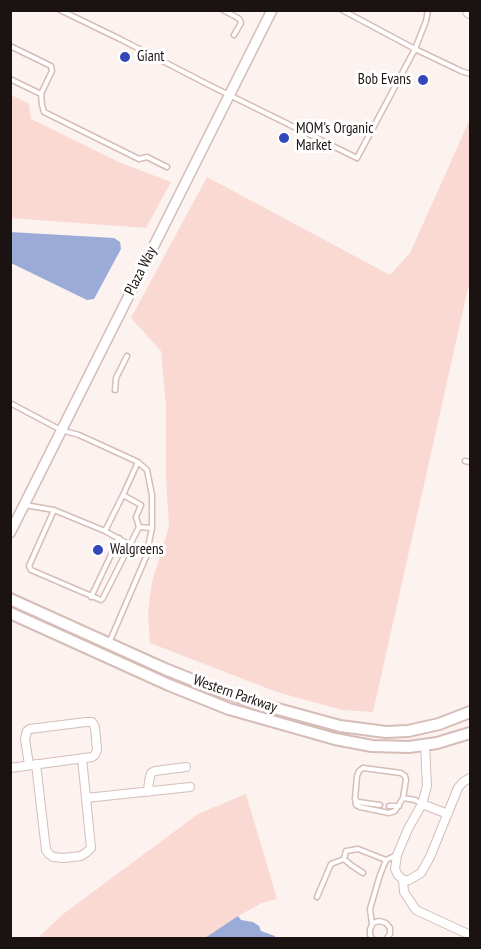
<!DOCTYPE html>
<html>
<head>
<meta charset="utf-8">
<style>
	body { margin:0 }
	#map { position:relative; width:481px; height:949px; overflow:hidden; background:#fcf2ef; font-family:"PT Sans Narrow",sans-serif }
	canvas { display:block }
	.frame { position:absolute; inset:0; border:12px solid #1b1311; pointer-events:none }
</style>
</head>
<body>
<div id="map">
<canvas width="481" height="949"></canvas>
<div class="frame"></div>
</div>
<script>
const g = document.querySelector('canvas').getContext('2d');
g.lineJoin = 'round';
function fill(path, color) { g.fillStyle = color; g.fill(path, 'evenodd'); }
const poly = rows => new Path2D(rows.map(r => 'M' + r).join(''));
function strokePath(path, color, width, dash) { g.strokeStyle = color; g.lineWidth = width; g.lineCap = dash ? 'butt' : 'round'; g.setLineDash(dash || []); g.stroke(path); }
function write(font, color, halo, rows, align = 'center') {
  g.font = font + ' "PT Sans Narrow",sans-serif'; g.lineWidth = 6; g.setLineDash([]); g.textBaseline = 'middle'; g.strokeStyle = halo; g.fillStyle = color; for (const [text, x, y, turn = 0] of rows) {
    g.save(); g.translate(x, y); g.rotate((+turn || 0) * Math.PI / 180); g.textAlign = isNaN(turn) ? turn : align; if (halo) g.strokeText(text, 0, 0); g.fillText(text, 0, 0); g.restore();
  }
}
const green = poly([
	[11,95,29,104,31,119,121,163,171,182,146,228,11,218],
	[470,119,470,288,468,288,373,712,342,710,277,692,150,643,148,612,152,582,169,527,166,477,166,407,161,351,131,318,207,177,390,275,410,253],
	[246,794,277,899,262,903,238,916,205,938,38,938,62,915,198,814]
]);
const water = poly([
	[10,232,114,238,120,242,121,249,94,299,87,300,11,263],
	[238,916,241,920,253,922,259,926,261,931,275,936,275,938,205,938]
]);
const service = poly([
	[60,10,120,39,209,85,357,158,415,49,426,21,428,10],
	[223,10,238,18,240,20,241,23,234,35],
	[342,10,415,49,461,71,470,74],
	[10,46,51,66,52,71,41,94,42,105,44,112,139,159,147,157,167,167],
	[10,79,41,94],
	[115,390,116,378,127,356],
	[10,403,61,430,79,435,138,462,147,470,152,495,152,528,146,557,109,643],
	[465,461,470,462],
	[123,495,138,462],
	[25,505,54,510,29,566,31,570,101,600,103,598,139,527,136,517,141,505,123,495,105,531,54,510],
	[139,527,152,528],
	[105,531,130,545,139,548,147,554],
	[91,597,119,538],
	[363,768,401,773,405,776,406,780,403,798,395,811,389,813,360,807,356,805,355,799,357,776,359,771,363,768],
	[403,798,415,800,422,804],
	[356,800,358,802,380,805],
	[389,806,399,806],
	[344,859,351,865,363,873],
	[317,897,331,864,344,859,346,851,358,849,386,860],
	[372,924,370,909,380,875,386,860,397,855],
	[372,938,370,935,370,929,373,923,379,921,386,923,390,928,390,934,387,938]
]);
const minor = poly([
	[425,744,427,786,422,804,408,829,397,855,395,869,398,875,403,880,409,880,421,873,430,857,458,788,463,782,470,778],
	[36,764,46,850,49,854,53,857,64,858,81,856,87,852,91,848,82,758],
	[10,768,92,757,95,755,97,750,95,727,92,722,86,722,30,729,27,731,25,739,29,765],
	[148,792,149,781,151,773,155,771,186,767],
	[86,798,190,787],
	[422,804,448,814],
	[403,880,404,892,416,910,470,935]
]);
const tertiary = poly([
	[10,533,272,10]
]);
const secondary = poly([
	[10,599,165,669,215,689,256,703,340,726,386,732,408,731,439,724,470,712],
	[10,613,169,685,229,709,335,739,372,746,409,747,437,743,470,733]
]);
const trunk = poly([
	[470,10,470,11]
]);
const markers = [
	[125,57,6,"#3248ba"],
	[423,80,6,"#3248ba"],
	[284,138,6,"#3248ba"],
	[98,550,6,"#3248ba"]
];
const poiNames = [
	["Giant",137,57],
	["Bob Evans",411,80,"right"],
	["MOM's Organic",296,129],
	["Market",296,146],
	["Walgreens",110,550]
];
const streetNames = [
	["Plaza Way",141,271,-63],
	["Western Parkway",235,694,19]
];
fill(green, '#f9d9d1');
fill(water, '#9babd7');
strokePath(service, '#d6bdb7', 7);
strokePath(minor, '#d6bdb7', 10);
strokePath(tertiary, '#d6bdb7', 12);
strokePath(secondary, '#d6bdb7', 14);
strokePath(trunk, '#d6bdb7', 16);
strokePath(service, '#fff', 4);
strokePath(minor, '#fff', 8);
strokePath(tertiary, '#fff', 9);
strokePath(secondary, '#fff', 10);
strokePath(trunk, '#fff', 14);
for (const [x, y, r, color] of markers) { const dot = new Path2D(); dot.arc(x, y, r, 0, 2 * Math.PI); g.fillStyle = color; g.fill(dot); strokePath(dot, '#fff', 2); }
write('15px', '#1b1311', '#fff', poiNames, 'left');
write('15px', '#1b1311', '#fff', streetNames);
</script>
</body>
</html>
